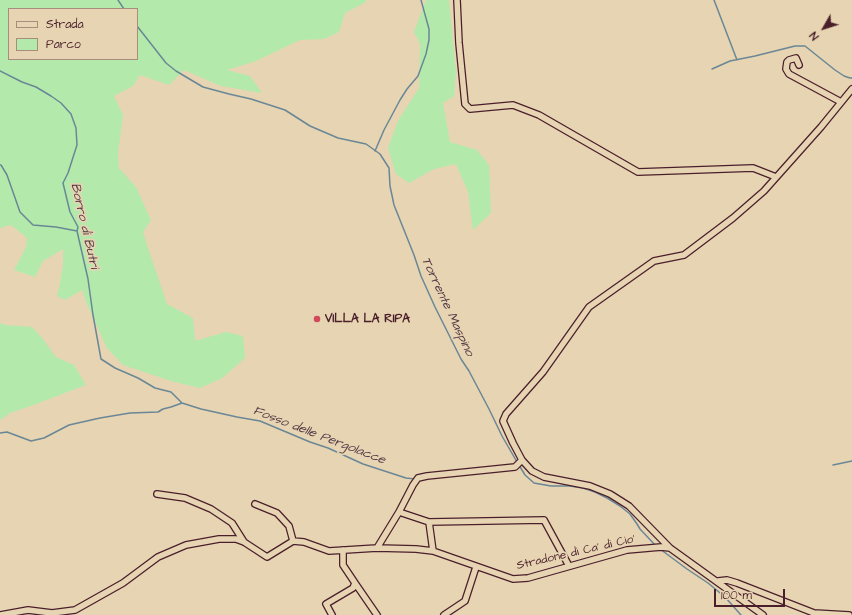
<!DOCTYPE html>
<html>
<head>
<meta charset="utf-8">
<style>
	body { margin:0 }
	#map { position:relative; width:852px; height:615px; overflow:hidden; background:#e7d4b2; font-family:"Architects Daughter",sans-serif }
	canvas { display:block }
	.legend { position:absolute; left:8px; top:8px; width:130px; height:52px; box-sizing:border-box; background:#e7d4b2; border:1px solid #a88c7c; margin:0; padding:5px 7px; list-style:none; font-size:12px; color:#4a1f2b }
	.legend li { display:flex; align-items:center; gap:8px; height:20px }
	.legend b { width:20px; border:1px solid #a88c7c }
	.north { position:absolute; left:804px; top:8px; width:40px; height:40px; -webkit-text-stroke:3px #e7d4b2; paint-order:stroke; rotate:231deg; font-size:11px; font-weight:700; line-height:16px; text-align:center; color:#4a1f2b }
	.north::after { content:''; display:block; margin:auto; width:14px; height:18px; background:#4a1f2b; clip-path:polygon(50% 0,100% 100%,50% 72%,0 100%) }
	.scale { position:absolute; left:714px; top:589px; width:71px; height:18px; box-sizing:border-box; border:2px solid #4a1f2b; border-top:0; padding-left:5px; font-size:12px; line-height:14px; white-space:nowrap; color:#4a1f2b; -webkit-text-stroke:3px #e7d4b2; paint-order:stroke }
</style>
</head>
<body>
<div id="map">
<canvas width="852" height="615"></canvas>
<ul class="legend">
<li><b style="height:5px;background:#e7d4b2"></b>Strada</li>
<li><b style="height:11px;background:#b3eaac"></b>Parco</li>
</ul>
<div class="north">N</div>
<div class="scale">100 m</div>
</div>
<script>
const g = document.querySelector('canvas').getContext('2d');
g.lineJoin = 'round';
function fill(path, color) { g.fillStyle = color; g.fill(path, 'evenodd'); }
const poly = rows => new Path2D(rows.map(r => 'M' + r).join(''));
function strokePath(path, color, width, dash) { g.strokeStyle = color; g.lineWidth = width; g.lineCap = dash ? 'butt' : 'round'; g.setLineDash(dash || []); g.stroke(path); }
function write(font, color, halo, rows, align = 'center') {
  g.font = font + ' "Architects Daughter",sans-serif'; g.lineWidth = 3.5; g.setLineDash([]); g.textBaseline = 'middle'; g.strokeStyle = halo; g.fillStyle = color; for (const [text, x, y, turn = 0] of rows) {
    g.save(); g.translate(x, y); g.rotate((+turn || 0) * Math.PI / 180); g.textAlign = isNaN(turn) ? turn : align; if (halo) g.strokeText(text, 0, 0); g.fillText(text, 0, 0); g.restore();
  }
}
const green = poly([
	[0,0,366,0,366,2,345,13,339,32,324,39,300,40,256,61,227,70,250,76,262,93,221,86,184,70,169,85,140,75,133,86,114,96,123,115,118,153,119,168,136,187,151,220,143,232,149,251,167,304,193,318,195,341,226,332,243,336,245,358,222,378,200,388,171,381,123,365,107,348,86,302,82,290,65,300,57,296,60,283,63,264,63,249,43,261,35,277,14,270,26,247,27,238,11,225,0,228],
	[9,9,137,9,137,59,9,59],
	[426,0,449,0,456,72,454,96,443,103,450,142,477,150,489,165,491,213,473,230,468,192,456,164,434,169,409,183,396,174,388,148,398,121,419,88,420,44,414,32],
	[0,323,5,325,32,327,42,338,56,357,74,365,86,385,36,404,10,413,0,420]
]);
const stream = poly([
	[118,0,124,9],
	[714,0,737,60],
	[137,26,166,63,176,71,203,87,229,94,251,99,285,110,310,126,338,138,366,144,380,154,389,168,390,186,394,205,414,255,421,276,435,307,461,359,469,371,489,409,502,436,517,462],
	[712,69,730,61,755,56,795,46,805,46,835,70,844,76,850,78,852,78],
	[0,71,22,82,36,87,51,96,61,103,71,114,76,128,77,145,68,173,63,183,70,212,78,227,77,231,88,279,93,315,101,359,115,368,138,378,155,388,171,392,182,403],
	[375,151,384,130,400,100,407,89,418,76,426,54,429,40,429,29,421,0],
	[0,165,1,165,7,175,20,212,33,225,56,227,77,231],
	[0,433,7,432,31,441,44,438,69,425,100,418,130,413,158,412,163,409,171,407,182,403,201,409,237,417,260,421,310,442,328,448,363,464,406,478,415,479],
	[519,465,525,475,534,483,551,486,570,486,583,488,595,492,607,498,620,506,630,514,637,524,640,529,656,546],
	[833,465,852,461],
	[660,549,687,569,708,583,725,597,741,615]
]);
const minor = poly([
	[457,0,459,43,465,104,470,109,513,105,539,115,638,172,753,168,776,177],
	[799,65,796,58,789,60,787,62,786,69,789,74,841,102],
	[157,494,185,498,211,509,232,523,244,542],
	[255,504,277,513,289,526,293,541],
	[399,512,429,522,544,520,569,566],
	[429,522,433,551],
	[377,548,399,512,413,485,418,478,427,476,515,467,522,460],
	[670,548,629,506,610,494,590,486,544,477,532,471,522,460,513,443,503,421,506,414,543,372,589,307,654,261,684,255,733,218,764,191,821,127,852,89],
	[718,581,727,580,737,583,814,613,849,615],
	[355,583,377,615],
	[0,615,28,610,52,613,75,610,123,583,158,557,186,545,219,539,236,539,244,542,267,557,293,541,304,542,329,551,377,548,416,549,433,551,513,579,528,578,627,550,661,547,670,548,763,615],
	[332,615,326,604,353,588,355,583,343,565,343,550],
	[444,615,465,601,476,567]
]);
const markers = [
	[317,319,4,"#d1495b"]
];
const poiNames = [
	["VILLA LA RIPA",325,319]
];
const streetNames = [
	["Stradone di Ca' di Cio'",576,553,-13]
];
const waterNames = [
	["Borro di Butri",84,226,77],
	["Torrente Maspino",447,307,65],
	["Fosso delle Pergolacce",319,436,21]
];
fill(green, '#b3eaac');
strokePath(stream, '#6a8796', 1.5);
strokePath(minor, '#4a1f2b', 8);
strokePath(minor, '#e7d4b2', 5.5);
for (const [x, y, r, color] of markers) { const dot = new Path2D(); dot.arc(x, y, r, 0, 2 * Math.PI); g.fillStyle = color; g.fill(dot); strokePath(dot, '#e7d4b2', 1.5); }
write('bold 12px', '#4a1f2b', '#e7d4b2', poiNames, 'left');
write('12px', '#4a1f2b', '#e7d4b2', streetNames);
write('italic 13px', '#523946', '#e7d4b2', waterNames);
</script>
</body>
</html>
